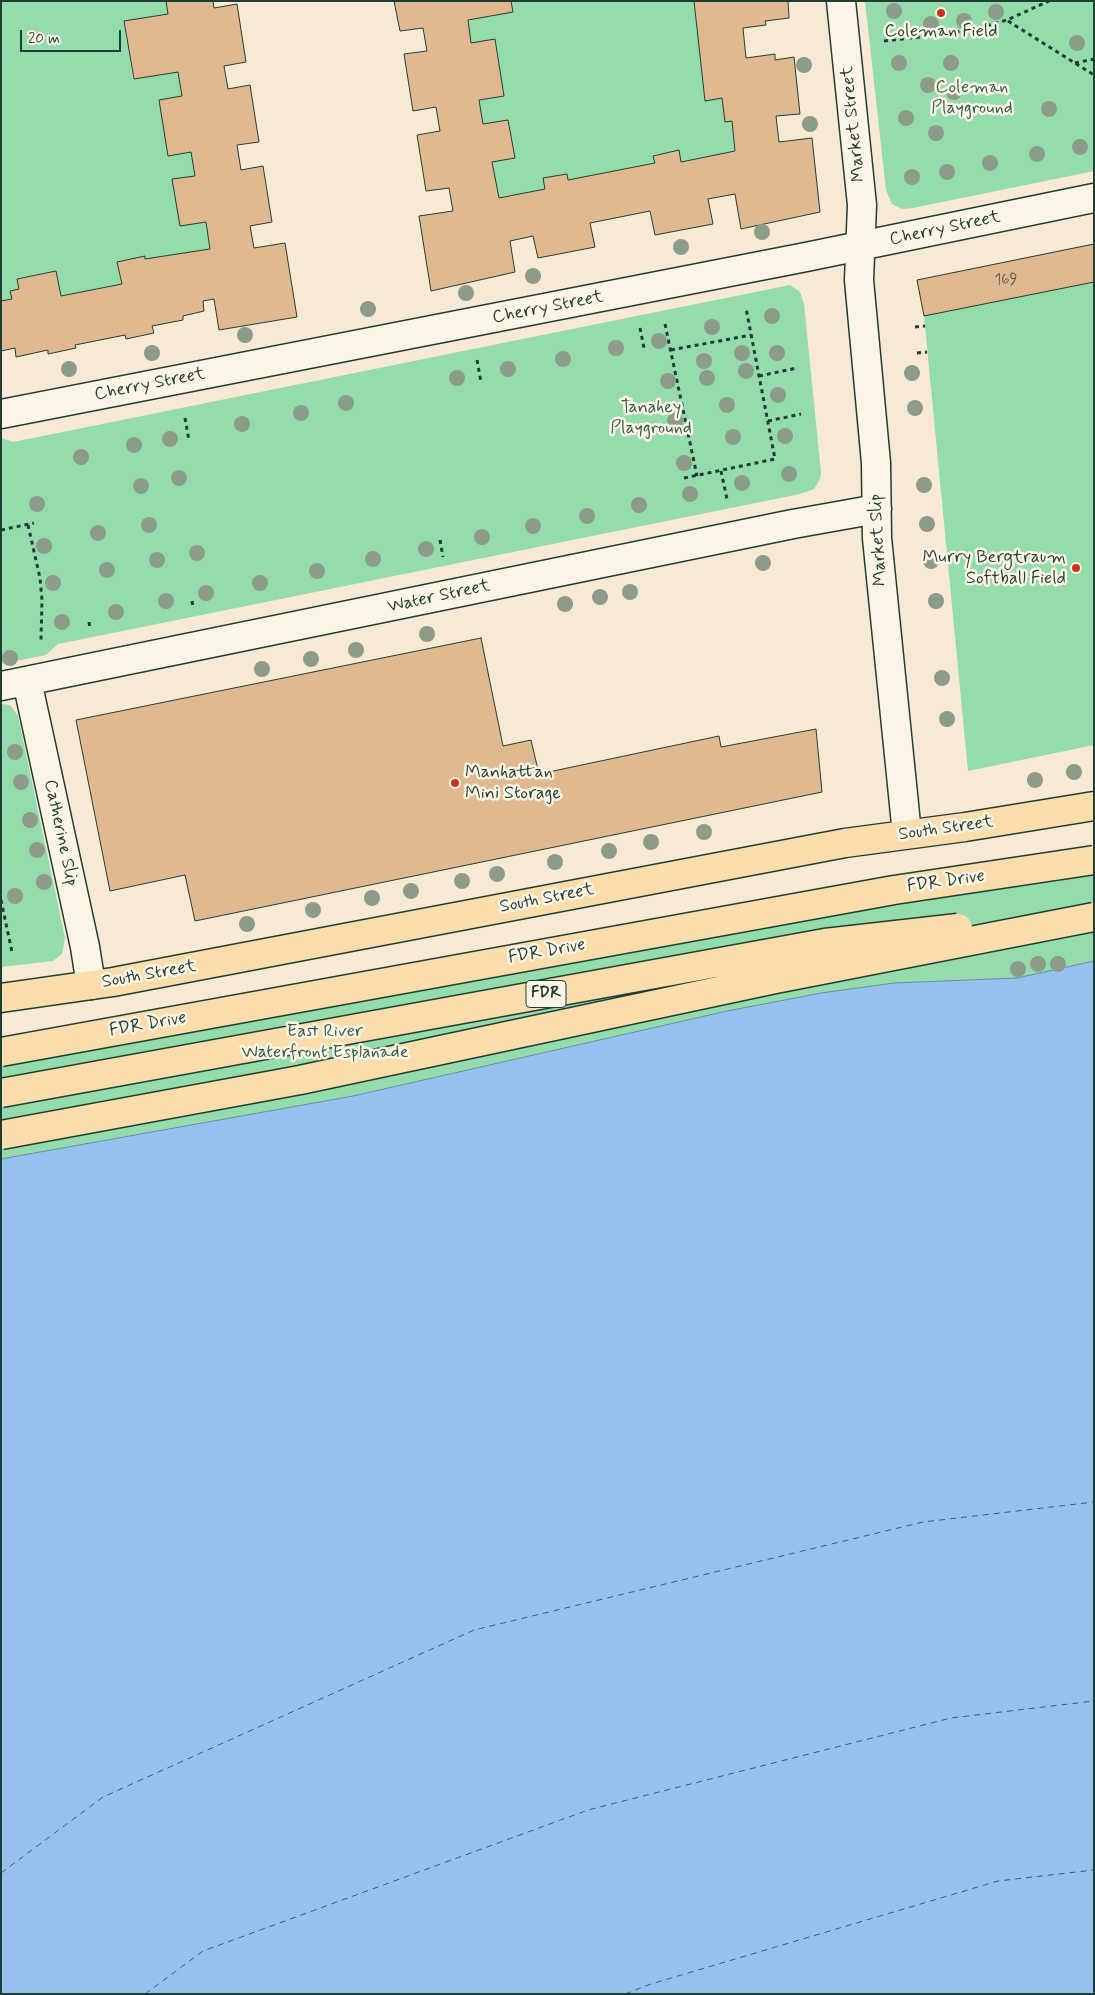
<!DOCTYPE html>
<html>
<head>
<meta charset="utf-8">
<style>
	body { margin:0 }
	#map { position:relative; width:1095px; height:1995px; overflow:hidden; background:#f7e9d4; font-family:Mynerve,sans-serif }
	canvas { display:block }
	.frame { position:absolute; inset:0; border:2px solid #1f3d34; pointer-events:none }
	.scale { position:absolute; left:20px; top:30px; width:101px; height:22px; box-sizing:border-box; border:2px solid #1f3d34; border-top:0; padding-left:6px; font-size:15px; line-height:18px; white-space:nowrap; color:#1f3d34; -webkit-text-stroke:4px #fcf5e5; paint-order:stroke }
</style>
</head>
<body>
<div id="map">
<canvas width="1095" height="1995"></canvas>
<div class="frame"></div>
<div class="scale">20 m</div>
</div>
<script>
const g = document.querySelector('canvas').getContext('2d');
g.lineJoin = 'round';
function fill(path, color) { g.fillStyle = color; g.fill(path, 'evenodd'); }
const poly = rows => new Path2D(rows.map(r => 'M' + r).join(''));
function strokePath(path, color, width, dash) { g.strokeStyle = color; g.lineWidth = width; g.lineCap = dash ? 'butt' : 'round'; g.setLineDash(dash || []); g.stroke(path); }
function write(font, color, halo, rows, align = 'center') {
  g.font = font + ' Mynerve,sans-serif'; g.lineWidth = 5; g.setLineDash([]); g.textBaseline = 'middle'; g.strokeStyle = halo; g.fillStyle = color; for (const [text, x, y, turn = 0] of rows) {
    g.save(); g.translate(x, y); g.rotate((+turn || 0) * Math.PI / 180); g.textAlign = isNaN(turn) ? turn : align; if (halo) g.strokeText(text, 0, 0); g.fillText(text, 0, 0); g.restore();
  }
}
const green = poly([
	[1,1,166,1,168,14,124,21,133,79,178,72,182,96,159,100,191,152,195,176,173,179,180,226,206,222,210,249,145,259,145,256,117,262,122,284,61,296,56,271,18,278,19,289,10,291,12,299,1,301],
	[511,1,694,1,705,100,722,98,725,122,732,121,735,151,681,162,678,151,653,155,655,163,568,180,567,174,544,178,545,189,499,198,492,162,515,158,508,120,483,124,479,100,504,96,495,40,471,43,468,20,512,12],
	[865,1,1094,1,1094,171,913,208,902,209,892,204,886,190],
	[1094,244,1094,745,968,771,924,316,917,280],
	[790,285,800,292,804,304,821,473,820,479,814,489,800,494,68,642,58,644,46,655,1,664,1,438,13,442],
	[1,704,10,705,18,716,65,938,62,954,53,961,1,967],
	[1094,851,1094,961,1017,978,894,983,821,993,727,1011,353,1096,1,1159,1,1043]
]);
const water = poly([
	[1094,961,1094,1994,1,1994,1,1159,353,1096,727,1011,821,993,894,983,1017,978,1094,961]
]);
const ferry = poly([
	[1,1873,103,1797,474,1630,923,1522,1094,1502],
	[145,1994,203,1951,588,1810,951,1718,1094,1701],
	[625,1994,651,1984,998,1881,1094,1870]
]);
const building = poly([
	[166,1,213,1,214,8,237,4,246,62,224,66,228,89,250,85,259,142,237,145,241,170,263,166,272,222,250,226,254,248,285,243,297,317,219,330,214,299,203,301,204,311,183,316,183,320,152,326,154,333,126,339,125,335,75,345,76,348,48,354,48,350,16,357,15,348,1,351,1,301,12,299,10,291,19,289,17,279,56,271,61,296,122,284,117,262,145,256,145,259,210,249,206,222,180,226,172,179,195,176,191,152,168,156,159,100,182,96,178,72,134,79,124,21,168,14,166,1],
	[394,1,511,1,513,12,468,20,471,43,495,39,504,96,479,100,483,124,508,120,515,158,492,162,499,198,545,189,543,178,567,174,568,180,655,163,653,156,679,150,681,162,735,151,732,121,725,122,722,98,705,101,694,1,788,1,789,18,765,21,766,25,743,28,746,58,775,54,775,60,794,57,800,114,776,116,779,142,812,138,820,212,741,229,735,194,708,199,713,224,655,235,650,211,590,223,595,247,538,258,533,236,510,241,515,272,431,291,419,216,453,211,449,188,426,191,417,135,440,131,436,107,413,111,404,54,427,51,423,28,400,31,394,1],
	[1094,244,1094,282,924,316,917,280,1094,244],
	[481,638,503,746,531,740,539,774,719,736,721,747,816,729,822,792,195,921,185,875,110,891,76,720,481,638]
]);
const path = poly([
	[1008,21,1094,75],
	[884,41,947,34,982,27,1007,20,1049,1],
	[1075,63,1094,59],
	[665,324,697,476],
	[915,327,925,326],
	[640,328,644,348],
	[671,350,751,335],
	[917,353,927,352],
	[477,360,481,382],
	[759,376,797,368],
	[185,418,189,441],
	[768,421,801,414],
	[721,471,727,499],
	[684,478,775,459,746,308],
	[28,525,40,578,42,600,41,640],
	[1,530,34,523],
	[440,540,443,557],
	[192,601,193,608],
	[89,622,90,629],
	[1,900,12,952]
]);
const minor = poly([
	[841,1,862,205,859,280,876,463,877,538,907,834],
	[1,414,806,257,1094,198],
	[27,681,85,947,91,985],
	[1,686,793,524,877,509]
]);
const major = poly([
	[1,998,113,982,845,843,965,827,1094,806]
]);
const highwayBridge = poly([
	[1,1052,894,890,1094,860],
	[1,1093,825,943,958,928],
	[1,1135,300,1080,775,979,1094,917]
]);
const trees = [
	[894,11],
	[996,12],
	[964,21],
	[931,24],
	[1077,43],
	[899,63],
	[951,63],
	[804,65],
	[928,85],
	[954,92],
	[1049,109],
	[906,118],
	[810,124],
	[936,133],
	[1080,147],
	[1037,154],
	[990,163],
	[947,172],
	[912,177],
	[762,232],
	[681,247],
	[533,276],
	[466,293],
	[368,309],
	[772,316],
	[712,327],
	[245,335],
	[659,341],
	[616,348],
	[152,353],
	[742,353],
	[777,353],
	[563,359],
	[704,361],
	[69,369],
	[508,369],
	[746,371],
	[912,373],
	[457,378],
	[707,378],
	[668,381],
	[778,395],
	[346,403],
	[727,405],
	[915,408],
	[301,413],
	[675,421],
	[242,424],
	[785,436],
	[733,437],
	[170,439],
	[134,445],
	[81,457],
	[684,463],
	[789,474],
	[179,478],
	[742,483],
	[924,485],
	[141,486],
	[690,494],
	[37,504],
	[639,505],
	[587,516],
	[927,524],
	[149,525],
	[533,526],
	[98,533],
	[482,537],
	[44,546],
	[426,549],
	[197,553],
	[373,559],
	[157,560],
	[931,561],
	[763,563],
	[107,570],
	[317,571],
	[53,583],
	[260,583],
	[630,592],
	[206,593],
	[600,597],
	[166,601],
	[936,601],
	[565,604],
	[116,612],
	[62,622],
	[427,634],
	[356,650],
	[10,658],
	[311,659],
	[262,669],
	[942,678],
	[947,719],
	[15,752],
	[1074,772],
	[1035,780],
	[21,782],
	[30,820],
	[704,832],
	[651,842],
	[37,850],
	[609,851],
	[555,862],
	[497,874],
	[462,881],
	[44,882],
	[411,891],
	[15,896],
	[372,898],
	[313,910],
	[247,924],
	[1038,964],
	[1058,964],
	[1018,969]
];
const markers = [
	[941,13,5,"#c8321e"],
	[1076,568,5,"#c8321e"],
	[455,783,5,"#c8321e"]
];
const numberNames = [
	["169",1006,281]
];
const shields = [
	[546,994,40]
];
const shieldNames = [
	["FDR",546,994]
];
const poiNames = [
	["Coleman Field",941,32],
	["Murry Bergtraum",1066,558,"right"],
	["Softball Field",1066,579,"right"],
	["Manhattan",465,773,"left"],
	["Mini Storage",465,794,"left"]
];
const parkNames = [
	["Coleman",972,88],
	["Playground",972,109],
	["Tanahey",651,408],
	["Playground",651,429],
	["East River",325,1032],
	["Waterfront Esplanade",325,1053]
];
const streetNames = [
	["Market Street",854,124,-96],
	["Cherry Street",945,229,-12],
	["Cherry Street",548,308,-11],
	["Cherry Street",150,385,-11],
	["Market Slip",879,540,-93],
	["Water Street",439,597,-12],
	["South Street",946,829,-8],
	["Catherine Slip",60,833,78],
	["FDR Drive",946,882,-8],
	["South Street",547,899,-11],
	["FDR Drive",547,952,-10],
	["South Street",149,975,-10],
	["FDR Drive",148,1025,-10]
];
fill(green, '#94dcac');
fill(water, '#95c1ee');
strokePath(water, '#668ca4', 1);
strokePath(ferry, '#3c5e62', 1, [6, 5]);
fill(building, '#e1b991');
strokePath(building, '#1f3d34', 1);
strokePath(minor, '#1f3d34', 31);
strokePath(major, '#1f3d34', 31);
strokePath(path, '#1f3d34', 3, [4, 4]);
strokePath(minor, '#fcf5e5', 28);
strokePath(major, '#faddab', 28);
strokePath(highwayBridge, '#1f3d34', 31, []);
strokePath(highwayBridge, '#faddab', 28);
g.fillStyle = '#8d9c89';
for (const [x, y] of trees) { g.beginPath(); g.arc(x, y, 8, 0, 2 * Math.PI); g.fill(); }
for (const [x, y, r, color] of markers) { const dot = new Path2D(); dot.arc(x, y, r, 0, 2 * Math.PI); g.fillStyle = color; g.fill(dot); strokePath(dot, '#fcf5e5', 2); }
write('15px', '#505c4b', null, numberNames);
for (const [x, y, w] of shields) { const box = new Path2D(); box.roundRect(x - w / 2, y - 13.5, w, 27, 4); g.fillStyle = '#fcf5e5'; g.fill(box); strokePath(box, '#1f3d34', 1); }
write('bold 16px', '#1f3d34', null, shieldNames);
write('18px', '#1f3d34', '#fcf5e5', poiNames);
write('18px', '#365d4c', '#fcf5e5', parkNames);
write('18px', '#1f3d34', '#fcf5e5', streetNames);
</script>
</body>
</html>
